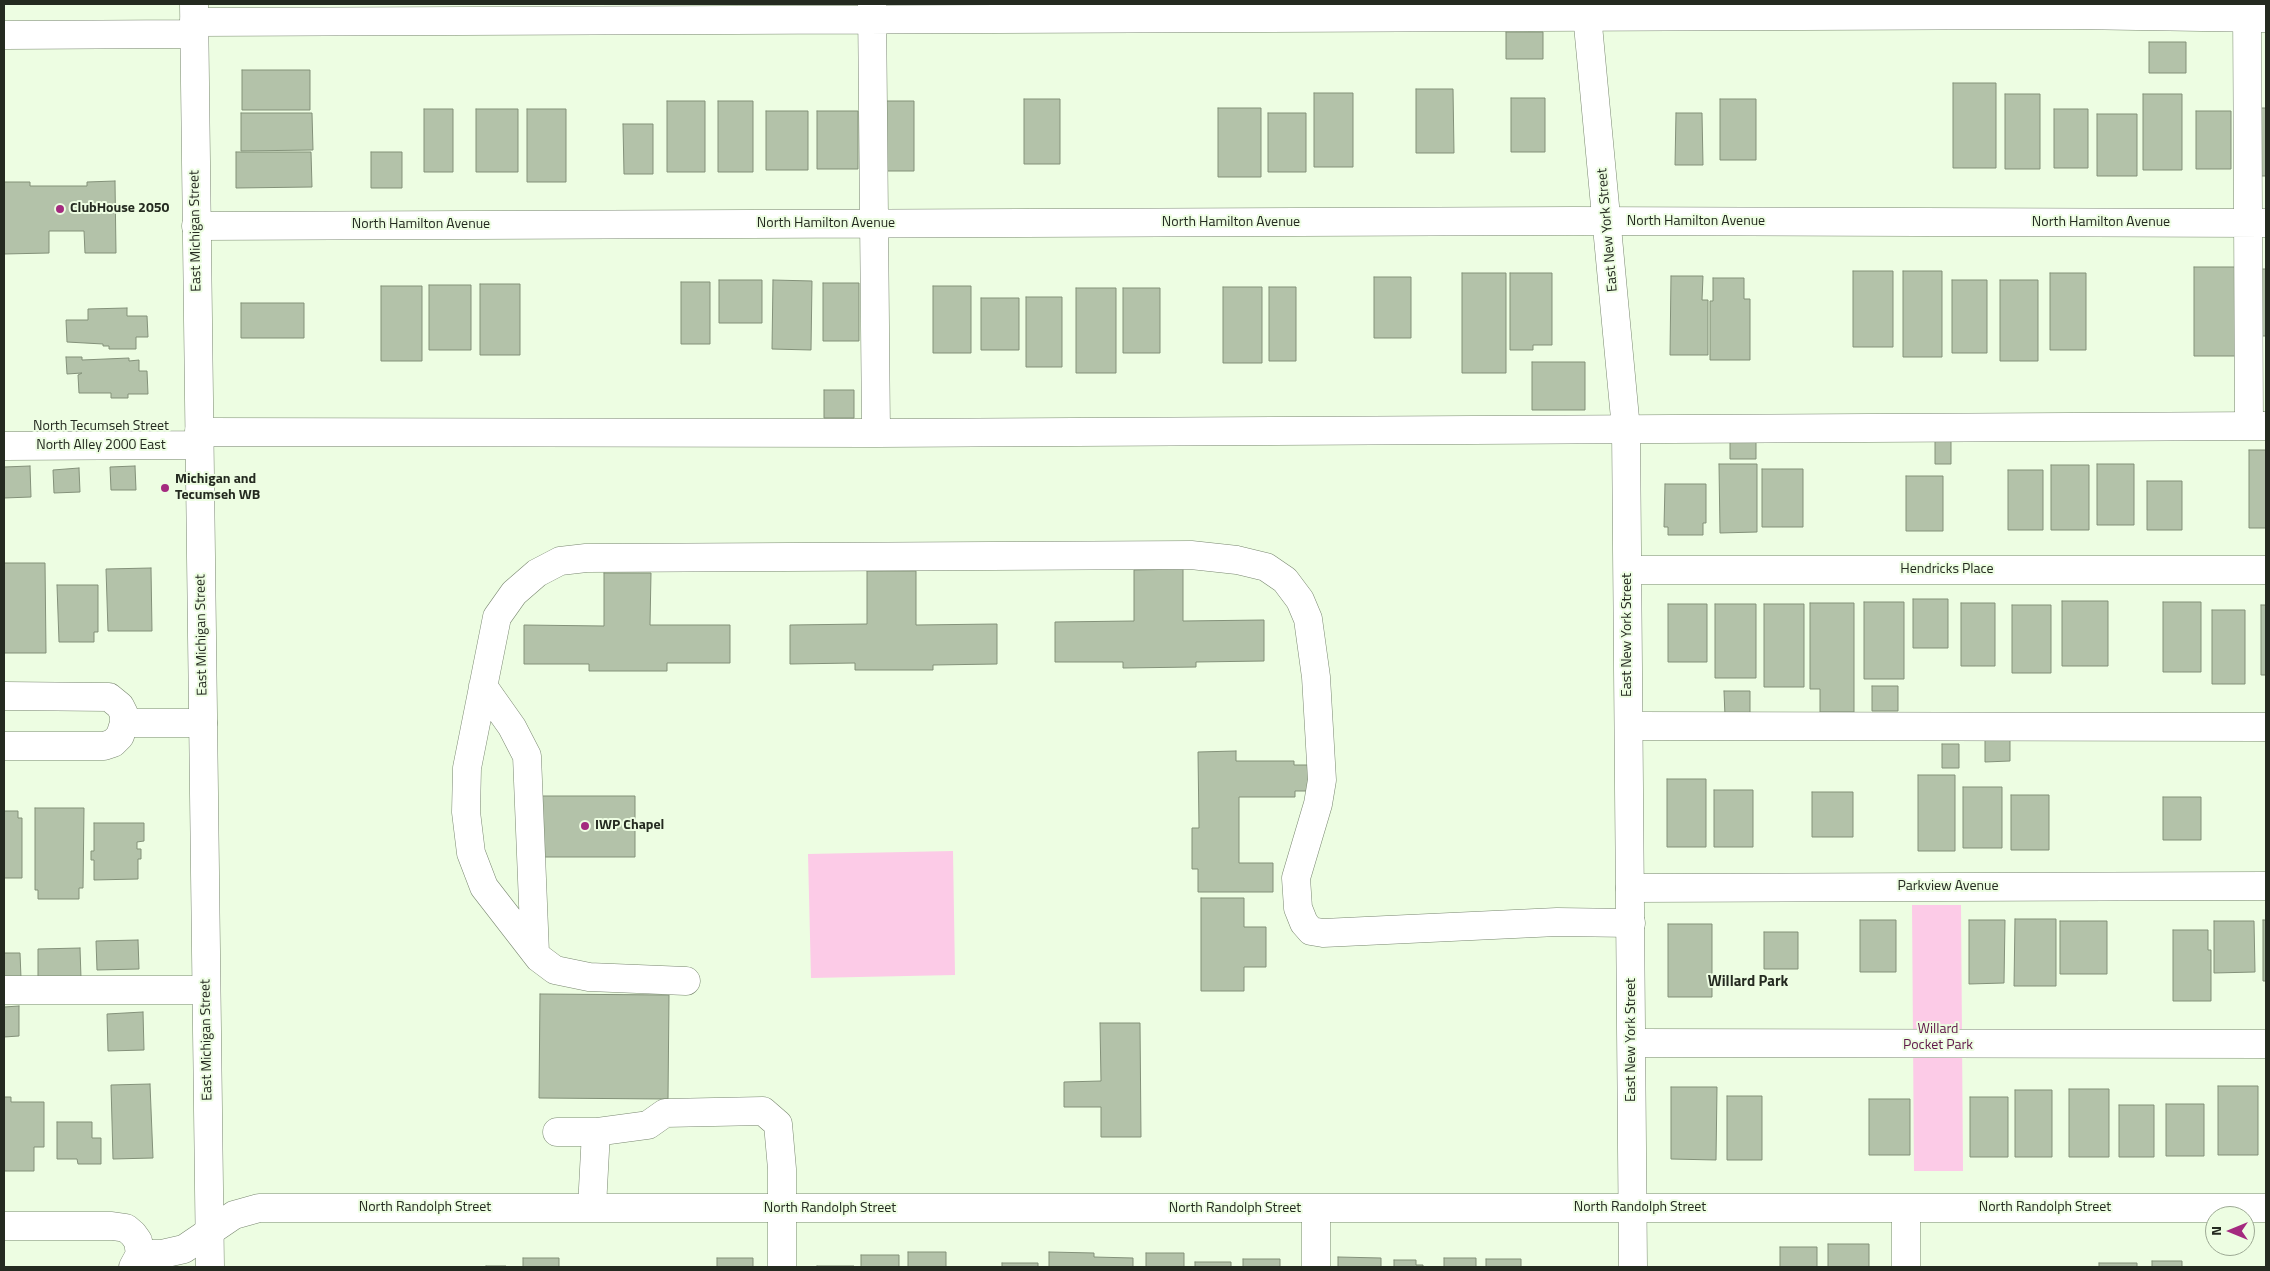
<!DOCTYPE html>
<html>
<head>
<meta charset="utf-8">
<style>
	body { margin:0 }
	#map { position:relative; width:2270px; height:1271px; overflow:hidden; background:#edfde2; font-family:"Titillium Web",sans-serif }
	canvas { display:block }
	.frame { position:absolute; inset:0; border:5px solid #242a20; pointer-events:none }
	.north { position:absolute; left:2205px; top:1206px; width:50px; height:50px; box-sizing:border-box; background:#edfde2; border:1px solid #9da994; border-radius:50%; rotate:270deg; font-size:14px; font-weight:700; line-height:20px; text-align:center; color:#242a20 }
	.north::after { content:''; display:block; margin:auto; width:18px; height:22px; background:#a42a7f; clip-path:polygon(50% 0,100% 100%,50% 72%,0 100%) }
</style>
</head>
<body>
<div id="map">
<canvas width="2270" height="1271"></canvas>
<div class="frame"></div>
<div class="north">N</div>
</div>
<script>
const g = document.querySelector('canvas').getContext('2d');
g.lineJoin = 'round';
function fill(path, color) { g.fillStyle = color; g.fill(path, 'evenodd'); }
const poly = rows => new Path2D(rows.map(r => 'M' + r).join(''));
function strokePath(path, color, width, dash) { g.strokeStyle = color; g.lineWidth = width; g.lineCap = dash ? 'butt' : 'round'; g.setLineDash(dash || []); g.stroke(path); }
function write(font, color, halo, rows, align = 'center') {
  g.font = font + ' "Titillium Web",sans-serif'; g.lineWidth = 4; g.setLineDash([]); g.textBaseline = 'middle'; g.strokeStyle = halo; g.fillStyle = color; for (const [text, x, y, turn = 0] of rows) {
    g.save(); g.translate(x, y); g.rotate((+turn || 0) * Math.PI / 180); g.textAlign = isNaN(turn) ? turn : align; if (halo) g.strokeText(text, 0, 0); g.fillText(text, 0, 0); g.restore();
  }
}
const green = poly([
	[953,851,955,975,811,978,808,854],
	[1912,905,1961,905,1963,1171,1914,1171]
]);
const building = poly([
	[1040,4,1065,4,1064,9,1040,9,1040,4],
	[1506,32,1543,32,1543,59,1506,59,1506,32],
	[2149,42,2186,42,2186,73,2149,73,2149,42],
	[242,70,310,70,310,110,242,110,242,70],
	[1953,83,1996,83,1996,168,1953,168,1953,83],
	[1416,89,1453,89,1454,153,1416,153,1416,89],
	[1314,93,1353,93,1353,167,1314,167,1314,93],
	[2005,94,2040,94,2040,169,2005,169,2005,94],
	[2143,94,2182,94,2182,170,2143,170,2143,94],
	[1511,98,1545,98,1545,152,1511,152,1511,98],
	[1024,99,1060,99,1060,164,1024,164,1024,99],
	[1720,99,1756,99,1756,160,1720,160,1720,99],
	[667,101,705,101,705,172,667,172,667,101],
	[718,101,753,101,753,172,718,172,718,101],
	[880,101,914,101,914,171,880,171,880,101],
	[1218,108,1261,108,1261,177,1218,177,1218,108],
	[2260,108,2266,108,2266,176,2260,176,2260,108],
	[424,109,453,109,453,172,424,172,424,109],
	[476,109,518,109,518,172,476,172,476,109],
	[527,109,566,109,566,182,527,182,527,109],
	[2054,109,2088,109,2088,168,2054,168,2054,109],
	[766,111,808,111,808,170,766,170,766,111],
	[817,111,858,111,858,169,817,169,817,111],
	[2196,111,2231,111,2231,169,2196,169,2196,111],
	[241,113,312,113,313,150,241,151,241,113],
	[1268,113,1306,113,1306,172,1268,172,1268,113],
	[1676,113,1702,113,1703,165,1675,165,1676,113],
	[2097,114,2137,114,2137,176,2097,176,2097,114],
	[623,124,653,124,653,174,624,174,623,124],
	[236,152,311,152,312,187,236,188,236,152],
	[371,152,402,152,402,188,371,188,371,152],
	[115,181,116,253,85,253,84,231,49,231,49,253,4,254,4,182,30,182,30,186,87,186,87,182,115,181],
	[2194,267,2240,267,2240,356,2194,356,2194,267],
	[2259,269,2266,269,2266,336,2259,336,2259,269],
	[1853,271,1893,271,1893,347,1853,347,1853,271],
	[1903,271,1942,271,1942,357,1903,357,1903,271],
	[1462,273,1506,273,1506,373,1462,373,1462,273],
	[1510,273,1552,273,1552,345,1533,345,1533,350,1510,350,1510,273],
	[2050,273,2086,273,2086,350,2050,350,2050,273],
	[1671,276,1703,276,1702,300,1708,300,1708,355,1670,355,1671,276],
	[1374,277,1411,277,1411,338,1374,338,1374,277],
	[1713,278,1744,278,1744,299,1750,299,1750,360,1710,360,1710,301,1713,301,1713,278],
	[719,280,762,280,762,323,719,323,719,280],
	[773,280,812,281,811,350,772,349,773,280],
	[1952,280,1987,280,1987,353,1952,353,1952,280],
	[2000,280,2038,280,2038,361,2000,361,2000,280],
	[681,282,710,282,710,344,681,344,681,282],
	[823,283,859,283,859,341,823,341,823,283],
	[480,284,520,284,520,355,480,355,480,284],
	[429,285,471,285,471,350,429,350,429,285],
	[381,286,422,286,422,361,381,361,381,286],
	[933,286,971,286,971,353,933,353,933,286],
	[1223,287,1262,287,1262,363,1223,363,1223,287],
	[1269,287,1296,287,1296,361,1269,361,1269,287],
	[1076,288,1116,288,1116,373,1076,373,1076,288],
	[1123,288,1160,288,1160,353,1123,353,1123,288],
	[1026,297,1062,297,1062,367,1026,367,1026,297],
	[981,298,1019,298,1019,350,981,350,981,298],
	[241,303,304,303,304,338,241,338,241,303],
	[127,308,127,316,147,316,148,337,136,337,136,349,109,349,109,346,103,346,103,344,67,342,66,320,88,320,88,309,127,308],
	[66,357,82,357,82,360,129,358,129,361,139,360,139,371,147,371,148,394,128,394,128,398,111,398,111,393,79,393,78,375,82,373,67,374,66,357],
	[1532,362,1585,362,1585,410,1532,410,1532,362],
	[824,390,854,390,854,418,824,418,824,390],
	[1730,437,1756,437,1756,459,1730,459,1730,437],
	[1935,441,1951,441,1951,464,1935,464,1935,441],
	[2249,450,2266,450,2266,528,2249,528,2249,450],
	[1719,464,1757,464,1757,532,1720,533,1719,464],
	[2097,464,2134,464,2134,525,2097,525,2097,464],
	[2051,465,2089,465,2089,530,2051,530,2051,465],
	[30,466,31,497,4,498,4,467,30,466],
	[135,466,136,490,111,490,110,467,135,466],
	[79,468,80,492,54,493,53,470,79,468],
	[1762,469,1803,469,1803,527,1762,527,1762,469],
	[2008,470,2043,470,2043,530,2008,530,2008,470],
	[1906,476,1943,476,1943,531,1906,531,1906,476],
	[2147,481,2182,481,2182,530,2147,530,2147,481],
	[1665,484,1706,484,1706,523,1703,523,1703,535,1668,535,1668,527,1664,527,1665,484],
	[4,563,45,563,46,653,4,653,4,563],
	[151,568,152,631,108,631,106,569,151,568],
	[1183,569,1183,621,1264,620,1264,661,1196,662,1196,667,1123,668,1123,662,1055,662,1055,622,1134,621,1134,570,1183,569],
	[867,571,916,571,916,625,997,624,997,664,933,665,933,670,855,670,855,663,790,664,790,625,867,624,867,571],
	[604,573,651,573,650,625,730,625,730,663,667,663,667,671,589,671,589,664,524,664,524,625,604,626,604,573],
	[57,585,98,585,98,632,94,632,94,642,59,642,57,585],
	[1913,599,1948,599,1948,648,1913,648,1913,599],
	[2062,601,2108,601,2108,666,2062,666,2062,601],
	[1864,602,1904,602,1904,679,1864,679,1864,602],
	[2163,602,2201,602,2201,672,2163,672,2163,602],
	[1810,603,1854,603,1854,712,1820,712,1820,689,1810,689,1810,603],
	[1961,603,1995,603,1995,666,1961,666,1961,603],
	[1668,604,1707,604,1707,662,1668,662,1668,604],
	[1715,604,1756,604,1756,678,1715,678,1715,604],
	[1764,604,1804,604,1804,687,1764,687,1764,604],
	[2012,605,2051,605,2051,673,2012,673,2012,605],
	[2261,605,2266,605,2266,675,2261,675,2261,605],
	[2212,610,2245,610,2245,684,2212,684,2212,610],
	[1872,686,1898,686,1898,711,1872,711,1872,686],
	[1724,691,1750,691,1750,716,1725,716,1724,691],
	[1985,739,2010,739,2010,761,1985,762,1985,739],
	[1942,744,1959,744,1959,768,1942,768,1942,744],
	[1236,751,1236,761,1294,761,1294,765,1310,765,1310,791,1295,791,1295,797,1239,797,1239,863,1273,863,1273,892,1198,892,1198,869,1192,869,1192,828,1199,828,1198,752,1236,751],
	[1918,775,1955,775,1955,851,1918,851,1918,775],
	[1667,779,1706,779,1706,847,1667,847,1667,779],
	[1963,787,2002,787,2002,848,1963,848,1963,787],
	[1714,790,1753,790,1753,847,1714,847,1714,790],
	[1812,792,1853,792,1853,837,1812,837,1812,792],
	[2011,795,2049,795,2049,850,2011,850,2011,795],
	[536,796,635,796,635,857,536,857,536,796],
	[2163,797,2201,797,2201,840,2163,840,2163,797],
	[35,808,84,808,83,888,79,888,79,899,38,899,38,890,35,890,35,808],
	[4,811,18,811,18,818,22,818,22,878,4,878,4,811],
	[94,823,144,823,144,841,137,842,137,849,141,849,141,859,138,859,138,879,94,880,94,860,91,860,91,851,94,851,94,823],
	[1201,898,1244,898,1244,927,1266,927,1266,967,1244,967,1244,991,1201,991,1201,898],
	[2015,919,2056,919,2056,986,2014,986,2015,919],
	[1860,920,1896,920,1896,972,1860,972,1860,920],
	[1969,920,2005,920,2004,983,1969,984,1969,920],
	[2263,920,2266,920,2266,981,2263,981,2263,920],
	[2060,921,2107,921,2107,974,2060,974,2060,921],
	[2214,921,2254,921,2255,972,2214,973,2214,921],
	[1668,924,1712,924,1712,997,1668,997,1668,924],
	[2173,930,2208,930,2208,950,2211,950,2211,1001,2173,1001,2173,930],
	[1764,932,1798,932,1798,969,1764,969,1764,932],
	[138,940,139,969,97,970,96,941,138,940],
	[80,948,81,978,38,979,38,949,80,948],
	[4,953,20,953,21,978,4,979,4,953],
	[540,994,669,995,668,1099,539,1098,540,994],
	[19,1006,19,1036,4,1037,4,1007,19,1006],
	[143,1012,144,1050,108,1051,107,1014,143,1012],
	[1100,1023,1140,1023,1141,1137,1101,1137,1101,1107,1064,1107,1064,1082,1101,1081,1100,1023],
	[150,1084,153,1158,113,1159,111,1085,150,1084],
	[2218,1086,2258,1086,2258,1155,2218,1155,2218,1086],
	[1671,1087,1717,1087,1716,1160,1671,1159,1671,1087],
	[2069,1089,2109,1089,2109,1157,2069,1157,2069,1089],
	[2015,1090,2052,1090,2052,1157,2015,1157,2015,1090],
	[1727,1096,1762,1096,1762,1160,1727,1160,1727,1096],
	[4,1097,11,1097,11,1102,44,1102,44,1147,34,1147,34,1171,4,1171,4,1097],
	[1970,1097,2008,1097,2008,1157,1970,1157,1970,1097],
	[1869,1099,1910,1099,1910,1155,1869,1155,1869,1099],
	[2166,1104,2204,1104,2204,1156,2166,1156,2166,1104],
	[2119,1105,2154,1105,2154,1157,2119,1157,2119,1105],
	[57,1122,92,1122,92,1138,101,1138,101,1164,78,1164,77,1159,57,1159,57,1122],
	[1828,1244,1869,1244,1869,1267,1828,1267,1828,1244],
	[1780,1247,1817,1247,1817,1267,1780,1267,1780,1247],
	[908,1252,946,1252,946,1267,908,1267,908,1252],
	[1049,1252,1094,1253,1094,1257,1133,1258,1133,1267,1049,1267,1049,1252],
	[1146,1253,1184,1253,1184,1267,1146,1267,1146,1253],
	[861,1255,899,1255,899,1267,861,1267,861,1255],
	[1338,1257,1381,1258,1381,1267,1338,1267,1338,1257],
	[523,1258,559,1258,559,1267,523,1267,523,1258],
	[717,1258,753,1258,753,1267,717,1267,717,1258],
	[1444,1258,1476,1258,1476,1267,1444,1267,1444,1258],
	[1243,1259,1280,1259,1280,1267,1243,1267,1243,1259],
	[1486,1259,1521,1259,1521,1267,1486,1267,1486,1259],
	[1394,1260,1416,1260,1416,1265,1423,1265,1423,1267,1394,1267,1394,1260],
	[2152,1261,2182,1261,2182,1267,2152,1267,2152,1261],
	[1195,1262,1231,1262,1231,1267,1195,1267,1195,1262],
	[1002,1263,1038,1263,1038,1267,1002,1267,1002,1263],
	[2099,1263,2137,1263,2137,1267,2099,1267,2099,1263],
	[486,1266,506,1266,506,1267,486,1267,486,1266],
	[817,1266,854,1266,854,1267,817,1267,817,1266]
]);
const minor = poly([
	[872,4,876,433],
	[2247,4,2249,426],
	[194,22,2072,15,2266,18],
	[4,35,194,34],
	[196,226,1573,221,2266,223],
	[199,432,876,433,2266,426],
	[4,446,199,445],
	[1628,570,2266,570],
	[483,686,512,727,527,756,535,953],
	[4,696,109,697,120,706,124,714,124,723,120,736,113,743,104,746,4,746],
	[124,723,203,723],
	[1629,726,2266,727],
	[1630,888,2266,886],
	[686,981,589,977,555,970,539,958,484,887,471,853,466,812,467,768,497,617,514,593,537,573,560,561,586,558,1191,555,1237,560,1266,567,1285,580,1300,600,1308,619,1316,677,1322,780,1318,804,1296,878,1298,908,1304,923,1311,931,1323,933,1557,922,1631,923],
	[4,990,206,990],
	[1632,1043,2266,1044],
	[557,1132,596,1132,648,1125,665,1113,763,1111,778,1124,782,1169,782,1267],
	[592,1207,596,1132],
	[1316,1209,1316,1267],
	[4,1226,112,1226,126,1228,133,1234,138,1241,140,1254,133,1267],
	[140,1254,162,1254,184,1249,234,1215,259,1208,2266,1208],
	[1906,1267,1906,1208]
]);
const major = poly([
	[194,4,210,1267],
	[1586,4,1626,429,1633,1267]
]);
const markers = [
	[60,209,5,"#a42a7f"],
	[165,488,5,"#a42a7f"],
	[585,826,5,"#a42a7f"]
];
const poiNames = [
	["ClubHouse 2050",70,209],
	["Michigan and",175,480],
	["Tecumseh WB",175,496],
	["IWP Chapel",595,826]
];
const streetNames = [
	["North Hamilton Avenue",1696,222],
	["North Hamilton Avenue",1231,223],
	["North Hamilton Avenue",2101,223],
	["North Hamilton Avenue",826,224],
	["North Hamilton Avenue",421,225],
	["East New York Street",1608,230,-95],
	["East Michigan Street",196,231,-91],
	["North Tecumseh Street",101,427],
	["North Alley 2000 East",101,446],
	["Hendricks Place",1947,570],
	["East Michigan Street",202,635,-91],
	["East New York Street",1628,635,-90],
	["Parkview Avenue",1948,887],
	["East Michigan Street",207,1040,-91],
	["East New York Street",1632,1040,-90],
	["North Randolph Street",425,1208],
	["North Randolph Street",1640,1208],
	["North Randolph Street",2045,1208],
	["North Randolph Street",830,1209],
	["North Randolph Street",1235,1209]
];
const parkNames = [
	["Willard",1938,1030],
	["Pocket Park",1938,1046]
];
const neighbourhoodNames = [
	["Willard Park",1748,982]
];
fill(green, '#fccbe7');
fill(building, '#b3c2a9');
strokePath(building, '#839179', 1);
strokePath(minor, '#798770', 29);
strokePath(major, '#798770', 29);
strokePath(minor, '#fff', 28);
strokePath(major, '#fff', 28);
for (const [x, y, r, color] of markers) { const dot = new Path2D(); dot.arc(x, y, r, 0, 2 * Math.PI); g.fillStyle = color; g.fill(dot); strokePath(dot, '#edfde2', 2); }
write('bold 14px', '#242a20', '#edfde2', poiNames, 'left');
write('14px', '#242a20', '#edfde2', streetNames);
write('14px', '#601749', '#edfde2', parkNames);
write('bold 15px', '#242a20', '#edfde2', neighbourhoodNames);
</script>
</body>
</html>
